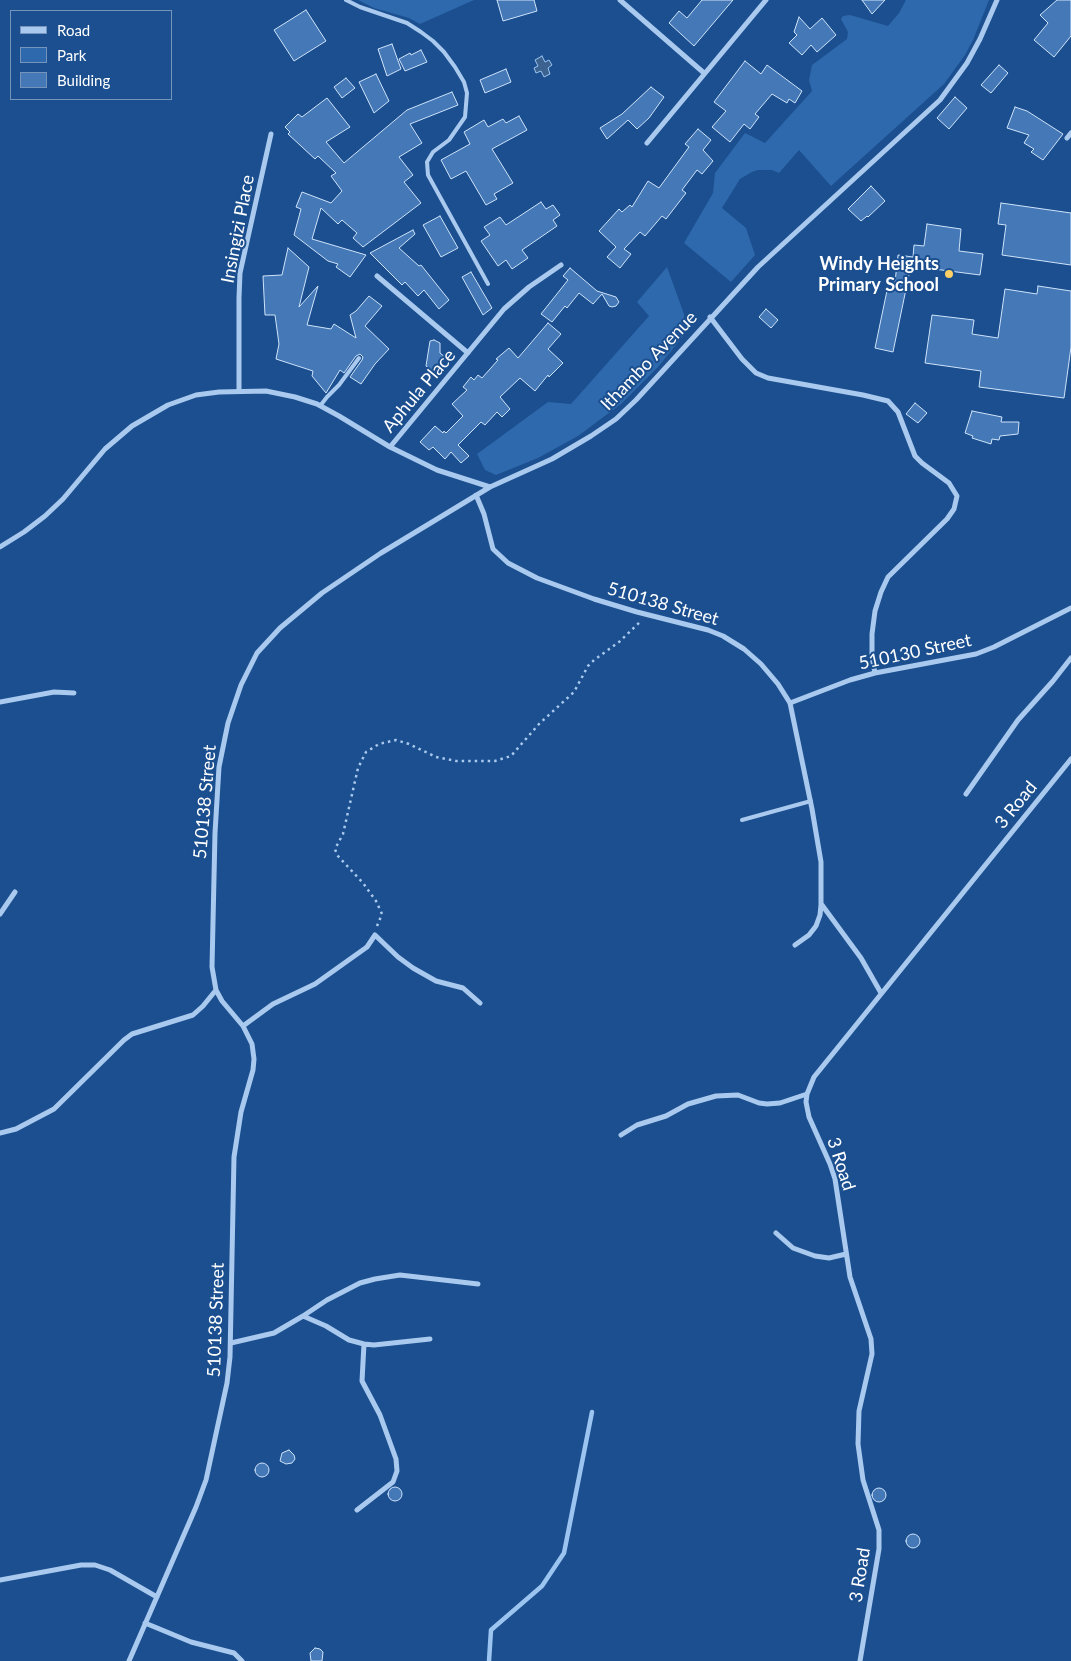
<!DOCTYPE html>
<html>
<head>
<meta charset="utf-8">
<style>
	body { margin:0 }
	#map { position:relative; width:1071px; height:1661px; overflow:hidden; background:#1b4f8f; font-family:Lato,sans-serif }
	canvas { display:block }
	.legend { position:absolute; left:10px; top:10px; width:162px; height:90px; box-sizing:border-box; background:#1b4f8f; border:1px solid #7695bc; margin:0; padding:6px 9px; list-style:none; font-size:15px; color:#fff }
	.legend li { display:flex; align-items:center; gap:10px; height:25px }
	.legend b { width:25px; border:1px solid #7695bc }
</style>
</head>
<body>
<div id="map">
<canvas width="1071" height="1661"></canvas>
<ul class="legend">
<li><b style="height:6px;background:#a9c9ee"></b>Road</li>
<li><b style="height:14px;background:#2e69ad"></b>Park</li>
<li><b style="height:14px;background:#4478b7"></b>Building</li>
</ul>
</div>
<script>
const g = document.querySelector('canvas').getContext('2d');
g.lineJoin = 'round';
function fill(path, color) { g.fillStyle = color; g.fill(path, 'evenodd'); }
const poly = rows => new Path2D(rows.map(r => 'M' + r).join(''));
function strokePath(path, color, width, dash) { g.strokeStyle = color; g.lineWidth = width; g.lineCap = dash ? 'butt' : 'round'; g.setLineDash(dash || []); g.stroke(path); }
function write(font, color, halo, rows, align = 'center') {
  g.font = font + ' Lato,sans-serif'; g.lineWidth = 4; g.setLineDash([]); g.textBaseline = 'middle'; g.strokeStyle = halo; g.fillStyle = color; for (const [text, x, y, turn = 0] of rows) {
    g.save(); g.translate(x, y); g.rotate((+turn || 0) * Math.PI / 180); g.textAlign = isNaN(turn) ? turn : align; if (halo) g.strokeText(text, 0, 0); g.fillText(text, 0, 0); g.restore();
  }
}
const green = poly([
	[358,0,474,0,420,24,409,18,374,8],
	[906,0,989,0,973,40,965,55,944,84,831,186,799,150,779,173,772,170,758,170,752,172,740,179,722,208,746,228,755,255,731,282,684,243,713,193,715,173,745,133,765,143,812,91,809,80,812,65,847,39,848,32,841,19,843,16,850,15,888,26,899,13],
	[667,267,684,314,685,334,658,367,621,404,578,436,538,458,496,475,485,470,477,454,548,402,571,404,649,316,637,302]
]);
const water = poly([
	[542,56,545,62,549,60,552,65,548,68,550,74,544,77,541,71,536,73,534,68,538,66,535,60,542,56]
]);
const stream = poly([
	[489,1661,491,1630,542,1586,564,1553,592,1412]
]);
const building = poly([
	[497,0,534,0,537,11,503,21,497,0],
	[702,0,733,0,694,46,669,23,679,11,687,18,702,0],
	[862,0,885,0,872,14,862,0],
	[1057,0,1071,0,1071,36,1054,57,1034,40,1048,23,1040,15,1057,0],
	[306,10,326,41,294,61,274,30,306,10],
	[799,17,810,29,822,18,836,35,817,52,811,45,802,55,789,43,797,35,794,32,799,17],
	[392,44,401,69,387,76,378,49,392,44],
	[421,50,427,62,405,71,399,59,410,53,411,55,421,50],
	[745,61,761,74,767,65,802,91,795,103,789,99,787,103,772,94,755,114,759,117,750,129,744,124,730,142,712,127,726,111,714,102,745,61],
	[999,65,1008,73,991,93,981,85,999,65],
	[506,69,511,82,485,93,480,80,506,69],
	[376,74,389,101,374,113,359,82,376,74],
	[346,78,355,88,342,98,334,87,346,78],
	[651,87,664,97,649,118,637,129,628,120,607,139,600,128,622,114,651,87],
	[452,92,458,105,410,124,422,143,399,157,413,175,404,182,421,203,363,247,353,238,357,233,342,220,338,224,321,208,312,239,366,255,350,277,336,267,338,264,328,261,294,235,301,209,296,207,302,192,331,203,342,191,331,176,336,173,318,156,315,159,288,134,290,132,285,127,298,114,302,117,327,98,350,127,326,142,344,163,407,110,452,92],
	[955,97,967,108,949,129,937,118,955,97],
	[1015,107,1027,111,1063,134,1043,160,1031,152,1034,149,1024,143,1029,135,1007,128,1015,107],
	[519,116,527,130,492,149,513,183,494,194,497,199,486,205,466,171,451,179,441,160,470,144,464,132,484,120,488,127,503,119,506,123,519,116],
	[698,129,711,140,703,150,713,161,702,174,697,170,682,190,686,193,666,219,662,216,645,236,640,232,624,249,631,254,620,268,607,257,616,247,599,231,619,209,622,212,630,205,632,207,648,181,659,188,689,147,685,144,698,129],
	[871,186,885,201,868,217,867,216,861,221,848,209,871,186],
	[541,202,546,209,553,205,560,215,553,220,557,226,522,250,528,258,512,269,506,260,498,266,481,241,490,235,484,227,500,217,506,225,541,202],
	[1001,203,1071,213,1071,265,1002,255,1006,225,998,224,1001,203],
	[440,216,458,248,441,257,423,225,440,216],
	[927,224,961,229,959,251,983,254,980,275,911,266,912,260,893,352,875,348,889,281,895,282,898,255,913,257,914,245,924,246,927,224],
	[413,230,415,234,399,248,419,266,421,265,449,300,439,309,424,290,418,296,405,282,402,285,370,253,413,230],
	[288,248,309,267,299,307,318,286,307,325,331,329,334,324,356,338,350,315,356,311,369,296,382,306,365,326,389,349,375,364,361,384,350,377,362,360,363,357,360,354,356,356,344,373,340,370,326,393,312,376,313,371,276,359,279,344,275,315,265,315,263,276,282,275,288,248],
	[570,268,597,291,616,297,619,302,616,306,612,307,609,306,602,294,593,304,579,293,567,308,565,306,552,322,541,314,568,280,563,276,570,268],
	[471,272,492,308,483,315,462,277,471,272],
	[1038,286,1071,291,1071,347,1064,398,979,387,981,371,925,363,932,315,974,320,972,334,998,338,1005,289,1037,294,1038,286],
	[766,309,778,320,771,328,759,317,766,309],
	[548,323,561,334,548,349,563,363,549,377,548,375,535,391,520,378,500,397,510,409,502,417,497,412,485,425,481,422,458,445,469,456,461,463,451,452,445,459,433,447,429,450,420,442,435,426,443,433,444,431,446,433,463,416,452,404,467,390,463,387,471,377,474,380,478,375,482,378,498,360,496,359,509,348,518,358,548,323],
	[434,340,440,343,440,353,446,358,434,372,426,366,430,341,434,340],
	[915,403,927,413,918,423,906,414,915,403],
	[972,411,1002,417,1001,422,1019,422,1018,434,1000,436,999,440,992,439,991,444,972,438,973,436,965,433,972,411],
	[289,1450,294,1455,295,1459,292,1463,286,1464,280,1461,282,1453,289,1450],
	'255 1470a7 7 0 1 1 14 0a7 7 0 1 1-14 0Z',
	'388 1494a7 7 0 1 1 14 0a7 7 0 1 1-14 0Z',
	'872 1495a7 7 0 1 1 14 0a7 7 0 1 1-14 0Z',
	'906 1541a7 7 0 1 1 14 0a7 7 0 1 1-14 0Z',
	[315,1648,320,1649,323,1652,322,1661,311,1661,310,1653,315,1648]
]);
const path = poly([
	[377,926,382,914,376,901,363,883,337,855,335,849,343,834,358,768,366,752,379,744,396,740,409,744,436,757,456,761,495,761,511,756,539,724,574,692,588,666,594,660,619,642,641,621]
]);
const lane = poly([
	[346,0,360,7,407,23,421,32,433,41,444,52,455,67,464,82,467,93,465,117,449,140,433,152,427,162,428,175,488,284],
	[320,406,327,397,339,385,359,358],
	[742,820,811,801]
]);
const street = poly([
	[620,0,704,73],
	[1067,138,1071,133],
	[647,143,766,0],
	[377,276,468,353],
	[710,317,742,359,756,373,768,378,863,395,888,401,898,412,915,456,922,463,949,483,957,496,954,509,947,519,888,577,881,592,875,611,872,634,872,657,875,673],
	[239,390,239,298,240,273,271,134],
	[390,447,504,309,529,287,561,265],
	[476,495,484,514,493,549,508,563,537,578,594,599,637,612,708,630,723,636,744,649,761,664,778,684,790,703,812,809,821,862,821,905,820,915,816,926,809,935,795,945],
	[0,547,24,532,45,516,63,499,105,449,132,426,168,405,196,395,219,392,266,391,295,397,317,404,339,416,390,447,437,470,490,487,552,459,591,436,616,419,636,400,758,267,940,100,967,63,980,39,997,0],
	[0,702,54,692,74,693],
	[790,703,850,680,875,673,976,654,994,647,1071,608],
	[966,794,1018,720,1053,681,1071,658],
	[822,905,861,958,881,993],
	[0,914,15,892],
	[243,1026,273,1004,315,984,367,947,375,935,398,957,413,968,436,981,463,988,480,1003],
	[0,1133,16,1129,54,1109,124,1040,132,1034,193,1015,203,1006,216,990],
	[621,1135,637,1125,666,1116,688,1104,716,1096,738,1095,759,1103,767,1104,780,1103,807,1094],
	[776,1233,793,1248,815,1256,829,1258,846,1254],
	[303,1316,326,1326,349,1340,364,1344,374,1345,430,1339],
	[231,1343,274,1333,303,1316,327,1300,360,1283,375,1279,400,1275,478,1284],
	[357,1510,393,1482,397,1471,396,1459,380,1415,362,1381,364,1344],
	[0,1580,81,1565,95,1565,110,1570,157,1597],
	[145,1623,191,1642,234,1653,242,1661],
	[129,1661,196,1507,206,1480,227,1383,230,1357,234,1157,241,1112,253,1070,254,1059,252,1044,243,1026,222,1001,216,990,212,967,215,833,219,767,228,723,241,685,257,653,280,628,322,593,381,553,490,487],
	[860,1661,879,1549,879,1530,863,1480,858,1444,859,1411,872,1354,871,1339,850,1277,835,1179,830,1164,809,1117,806,1102,807,1094,814,1077,1071,759]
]);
const markers = [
	[949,274,5,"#ffd166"]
];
const streetNames = [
	["Insingizi Place",238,229,-79],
	["Ithambo Avenue",649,361,-46],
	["Aphula Place",419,391,-50],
	["510138 Street",663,604,16],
	["510130 Street",915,652,-12],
	["510138 Street",205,802,-85],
	["3 Road",1016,805,-51],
	["3 Road",841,1164,72],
	["510138 Street",216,1320,-88],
	["3 Road",860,1575,-81]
];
const poiNames = [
	["Windy Heights",939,264],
	["Primary School",939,285]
];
fill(green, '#2e69ad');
fill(water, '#3c6290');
strokePath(water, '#9cc4f0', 1);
strokePath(stream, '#9cc4f0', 4.5);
fill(building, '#4478b7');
strokePath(building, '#cfe3fa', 1);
strokePath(path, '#a9c9ee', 2.5, [2.5, 4]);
strokePath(lane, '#a9c9ee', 4);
strokePath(street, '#a9c9ee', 5);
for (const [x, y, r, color] of markers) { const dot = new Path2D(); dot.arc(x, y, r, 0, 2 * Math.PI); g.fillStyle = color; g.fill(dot); strokePath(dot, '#1b4f8f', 2); }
write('18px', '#fff', '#1b4f8f', streetNames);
write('bold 18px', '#fff', '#1b4f8f', poiNames, 'right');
</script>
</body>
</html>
